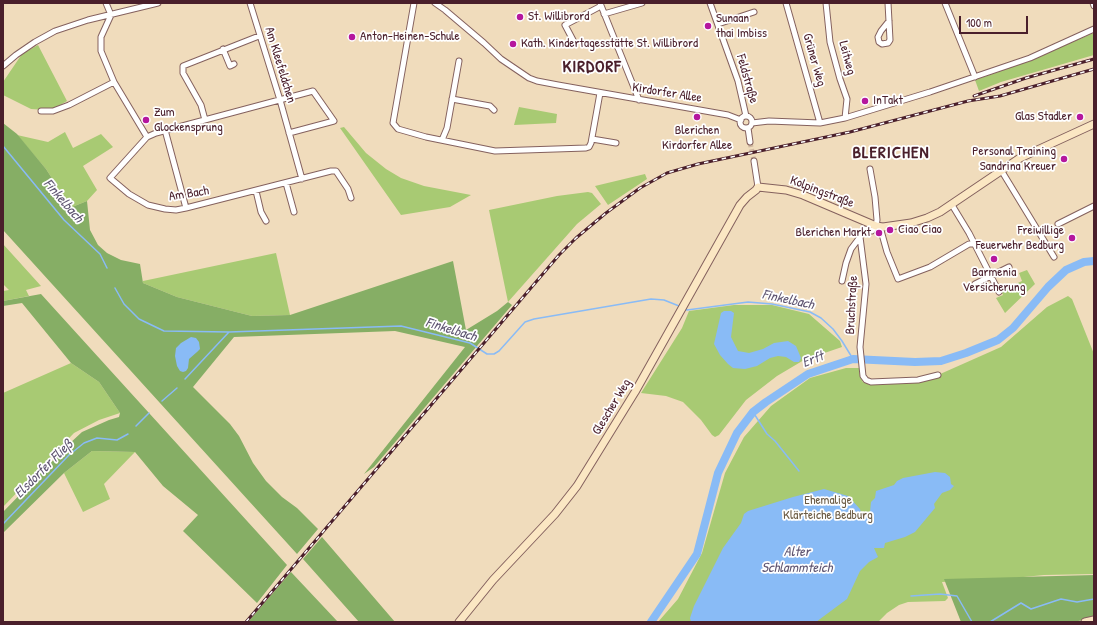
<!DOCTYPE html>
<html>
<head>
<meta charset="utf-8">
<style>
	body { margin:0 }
	#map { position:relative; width:1097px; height:625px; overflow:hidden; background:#f0dcbc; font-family:"Patrick Hand",sans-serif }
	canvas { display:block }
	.frame { position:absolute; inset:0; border:4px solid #4a1f2b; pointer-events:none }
	.scale { position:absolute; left:959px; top:16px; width:69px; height:18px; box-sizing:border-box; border:2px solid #4a1f2b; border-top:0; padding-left:5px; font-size:12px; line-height:14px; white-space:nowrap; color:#4a1f2b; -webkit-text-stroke:3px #fff; paint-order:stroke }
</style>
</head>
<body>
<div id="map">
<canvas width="1097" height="625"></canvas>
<div class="frame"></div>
<div class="scale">100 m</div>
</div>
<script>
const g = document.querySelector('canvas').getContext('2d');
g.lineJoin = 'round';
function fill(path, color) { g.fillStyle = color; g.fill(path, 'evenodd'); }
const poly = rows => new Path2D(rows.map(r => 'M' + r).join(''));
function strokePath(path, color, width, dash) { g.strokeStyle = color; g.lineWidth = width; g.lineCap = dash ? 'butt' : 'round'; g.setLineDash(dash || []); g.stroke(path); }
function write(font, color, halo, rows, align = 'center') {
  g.font = font + ' "Patrick Hand",sans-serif'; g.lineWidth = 3.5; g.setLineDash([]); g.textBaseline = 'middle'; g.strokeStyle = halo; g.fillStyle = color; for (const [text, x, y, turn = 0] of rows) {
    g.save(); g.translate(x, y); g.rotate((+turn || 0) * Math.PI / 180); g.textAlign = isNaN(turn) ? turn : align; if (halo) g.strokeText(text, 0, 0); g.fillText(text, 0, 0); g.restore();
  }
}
const green = poly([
	[1094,33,1094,55,1001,82,979,91,975,80,1009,68],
	[38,45,67,101,55,108,46,110,31,109,3,95,3,82,22,54],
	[519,107,557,114,556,123,514,125],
	[344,127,366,153,386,169,401,178,424,186,471,195,450,207,401,215,340,128],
	[65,132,73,148,101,134,113,147,83,166,97,190,87,201,72,207,69,206,63,200,55,183,46,169,17,135,48,142],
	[645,174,647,179,608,205,595,186],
	[588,192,592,193,601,204,577,224,508,302,489,210,557,196],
	[3,244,41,286,26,290,29,296,3,301,3,291,9,290,3,284],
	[276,253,290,315,252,316,177,297,143,283,143,281],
	[1027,270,1035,284,1005,313,996,298,1003,295,1001,291,1022,281,1019,273],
	[1068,296,1072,299,1094,354,1094,574,1044,575,1003,579,942,582,948,598,945,601,908,602,899,605,887,613,878,622,658,622,678,599,702,553,725,473,744,437,771,406,810,378,846,368,859,368,860,377,863,382,870,385,915,383,918,380,938,375,1001,347,1047,307],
	[734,305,772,305,809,314,840,341,842,347,804,360,777,376,746,400,719,435,715,437,712,435,701,420,683,402,666,396,641,393,682,328,689,311],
	[71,363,99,382,120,413,99,420,74,433,3,507,3,393],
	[92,451,135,452,104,484,110,499,83,512,64,473]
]);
const forest = poly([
	[3,123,17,134,46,169,55,183,63,200,68,206,72,207,87,201,90,230,98,245,107,253,121,260,140,264,143,283,177,297,252,316,290,315,453,261,466,330,497,311,508,302,512,305,374,467,364,474,465,347,395,331,234,337,193,387,230,424,239,436,253,463,266,481,282,497,297,508,318,529,297,554,3,230],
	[41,294,287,565,257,603,183,531,198,515,163,486,135,452,92,451,64,473,3,533,3,512,69,444,82,432,109,420,119,417,120,413,99,382,71,363,22,303,3,306,3,301],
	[322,537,395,622,359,622,303,559],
	[291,572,338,622,248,622],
	[1094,575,1094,618,1073,622,961,622,944,579]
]);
const water = poly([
	[724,311,731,311,734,313,731,337,738,351,749,353,763,349,774,343,788,341,796,346,801,358,799,362,794,362,786,357,778,356,770,358,757,366,745,369,733,368,728,364,720,355,714,344,721,313],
	[191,337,196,338,199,342,200,349,197,352,189,359,188,368,186,371,183,372,180,371,177,366,175,356,176,348,181,343],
	[935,472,945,473,950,477,951,484,954,486,950,490,942,493,934,504,935,508,915,532,905,537,885,543,884,548,874,548,878,557,869,562,860,571,847,599,816,622,691,622,690,618,694,606,723,548,741,523,744,514,748,511,793,497,824,489,848,496,860,509,862,517,870,512,871,502,875,498,876,491,894,485,897,481,903,478]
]);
const stream = poly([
	[3,146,64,220,100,254,107,268],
	[115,288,124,304,139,319,164,331,229,332,401,326,470,343,487,354,494,354,499,351,525,322,534,319,651,299,664,300,679,306],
	[685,309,687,310,748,302,772,304,810,312,821,318,833,329,842,341,853,359],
	[185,379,229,332],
	[162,401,177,388],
	[753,412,767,434,775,441,799,471],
	[136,426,149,413],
	[3,524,69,455,84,443,97,438,117,440,128,434],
	[911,596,940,594,957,596,972,622],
	[990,622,1021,603,1031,609,1061,599,1077,602,1094,599]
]);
const river = poly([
	[651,622,697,554,718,473,737,433,753,412,766,402,808,374,853,359,915,362,941,361,966,353,998,340,1013,328,1048,287,1066,270,1084,262,1094,261]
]);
const streetTunnel = poly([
	[750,142,754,161]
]);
const street = poly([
	[106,3,111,15,101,37,101,51,114,82,147,137],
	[250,3,280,100,302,179],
	[414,3,393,123,398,129,426,137,495,151,586,148,589,147,591,143,600,93],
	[435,3,445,10,484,43,501,59,529,78,537,81,558,85,728,115,741,120],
	[600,3,639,100],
	[710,3,738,81,746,116],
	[786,3,820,123],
	[826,3,830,42,840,79,847,99,845,118],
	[888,3,890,40,888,43,882,44,879,42,878,37,881,31,889,21],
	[945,3,975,77],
	[1093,3,1094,6],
	[604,14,642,3],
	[718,24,754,12],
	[574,42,565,25,601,6],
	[223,49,230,66,234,64],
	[3,66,16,55,35,42,55,31,88,20,158,3],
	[452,99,490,106,494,110],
	[41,111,53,111,69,105,114,82],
	'740 122a6 6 0 1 1 12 0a6 6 0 1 1-12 0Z',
	[205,120,201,105,183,73,183,66,259,36],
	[752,123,769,121,820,123,845,118,930,92,1030,58,1094,29],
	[748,128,750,142],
	[165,130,186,208],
	[289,133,334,121,313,91,156,133,147,137,110,178,129,194,148,205,165,209,176,210,186,208,331,171,336,171,348,189,351,198],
	[592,139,616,143],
	[442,140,447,128,459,61],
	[754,161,758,187],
	[1001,170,1054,257],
	[286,183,294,212],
	[256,191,261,212,266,221],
	[952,205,969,233,999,292],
	[1058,224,1094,206],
	[880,227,887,252,898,279,930,267,969,244,974,244],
	[860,237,866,284,860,347,863,376,866,380,871,382,918,380,938,375],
	[842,281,846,263,851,249,860,237,864,229,872,231,876,226,877,220,875,197,870,169],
	[975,284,1009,267]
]);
const secondary = poly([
	[459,622,493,580,555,514,577,486,635,392,740,205,747,197,756,190,758,187,786,190,803,195,876,226,883,227,911,223,927,218,940,212,1020,158,1094,124],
	[1085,622,1094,620]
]);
const rail = poly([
	[974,96,1026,78,1094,59],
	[246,622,559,255,576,238,606,213,640,188,667,173,698,164,850,132,968,101,1000,96,1094,69]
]);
const markers = [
	[520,17,4,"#b5179e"],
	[708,26,4,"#b5179e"],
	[352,37,4,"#b5179e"],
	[513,44,4,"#b5179e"],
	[865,101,4,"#b5179e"],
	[697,117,4,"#b5179e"],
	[1080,117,4,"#b5179e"],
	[146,120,4,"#b5179e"],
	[1064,159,4,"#b5179e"],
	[890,230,4,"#b5179e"],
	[879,233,4,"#b5179e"],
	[1072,238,4,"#b5179e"],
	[994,259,4,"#b5179e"]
];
const poiNames = [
	["St. Willibrord",528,17],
	["Sunaan",716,19],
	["thai Imbiss",716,34],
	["Anton-Heinen-Schule",360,37],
	["Kath. Kindertagesstätte St. Willibrord",521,44],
	["InTakt",873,101],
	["Zum",154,113],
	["Glockensprung",154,128],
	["Glas Stadler",1072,117,"right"],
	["Blerichen",697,131,"center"],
	["Kirdorfer Allee",697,146,"center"],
	["Personal Training",1056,152,"right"],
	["Sandrina Kreuer",1056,167,"right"],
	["Ciao Ciao",898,230],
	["Freiwillige",1064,231,"right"],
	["Feuerwehr Bedburg",1064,246,"right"],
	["Blerichen Markt",871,233,"right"],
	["Barmenia",994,273,"center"],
	["Versicherung",994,288,"center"]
];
const streetNames = [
	["Leitweg",847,58,75],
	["Grüner Weg",814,60,74],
	["Am Kleefeldchen",280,65,73],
	["Feldstraße",747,79,74],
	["Kirdorfer Allee",667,93,9],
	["Kolpingstraße",822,192,21],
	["Am Bach",189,194,-9],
	["Bruchstraße",852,305,-87],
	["Glescher Weg",612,407,-59]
];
const parkNames = [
	["Ehemalige",828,501],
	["Klärteiche Bedburg",828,516]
];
const waterNames = [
	["Finkelbach",63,201,49],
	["Finkelbach",788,300,12],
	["Finkelbach",451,330,17],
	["Erft",813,360,-21],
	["Elsdorfer Fließ",44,469,-45],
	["Alter",797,552],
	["Schlammteich",797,568]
];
const districtNames = [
	["KIRDORF",592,67],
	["BLERICHEN",891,153]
];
fill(green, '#a8ca73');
fill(forest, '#86ae65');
fill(water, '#89bbf6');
strokePath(stream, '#89bbf6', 1.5);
strokePath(river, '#89bbf6', 8);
strokePath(streetTunnel, '#cfb69f', 5, [5, 2.5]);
strokePath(street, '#84615e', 7);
strokePath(secondary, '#84615e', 9);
strokePath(street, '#fff', 5);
strokePath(secondary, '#fbe7c3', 7);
strokePath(rail, '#4a1f2b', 3);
strokePath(rail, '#fff', 1.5, [4.5]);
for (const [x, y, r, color] of markers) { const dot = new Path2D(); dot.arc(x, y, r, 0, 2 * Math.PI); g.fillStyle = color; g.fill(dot); strokePath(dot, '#fff', 1.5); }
write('13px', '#4a1f2b', '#fff', poiNames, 'left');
write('13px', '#4a1f2b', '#fff', streetNames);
write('13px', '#6b5b44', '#fff', parkNames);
write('italic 14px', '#605672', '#fff', waterNames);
g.letterSpacing = '1px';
write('bold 17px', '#4a1f2b', '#fff', districtNames);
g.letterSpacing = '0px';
</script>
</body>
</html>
